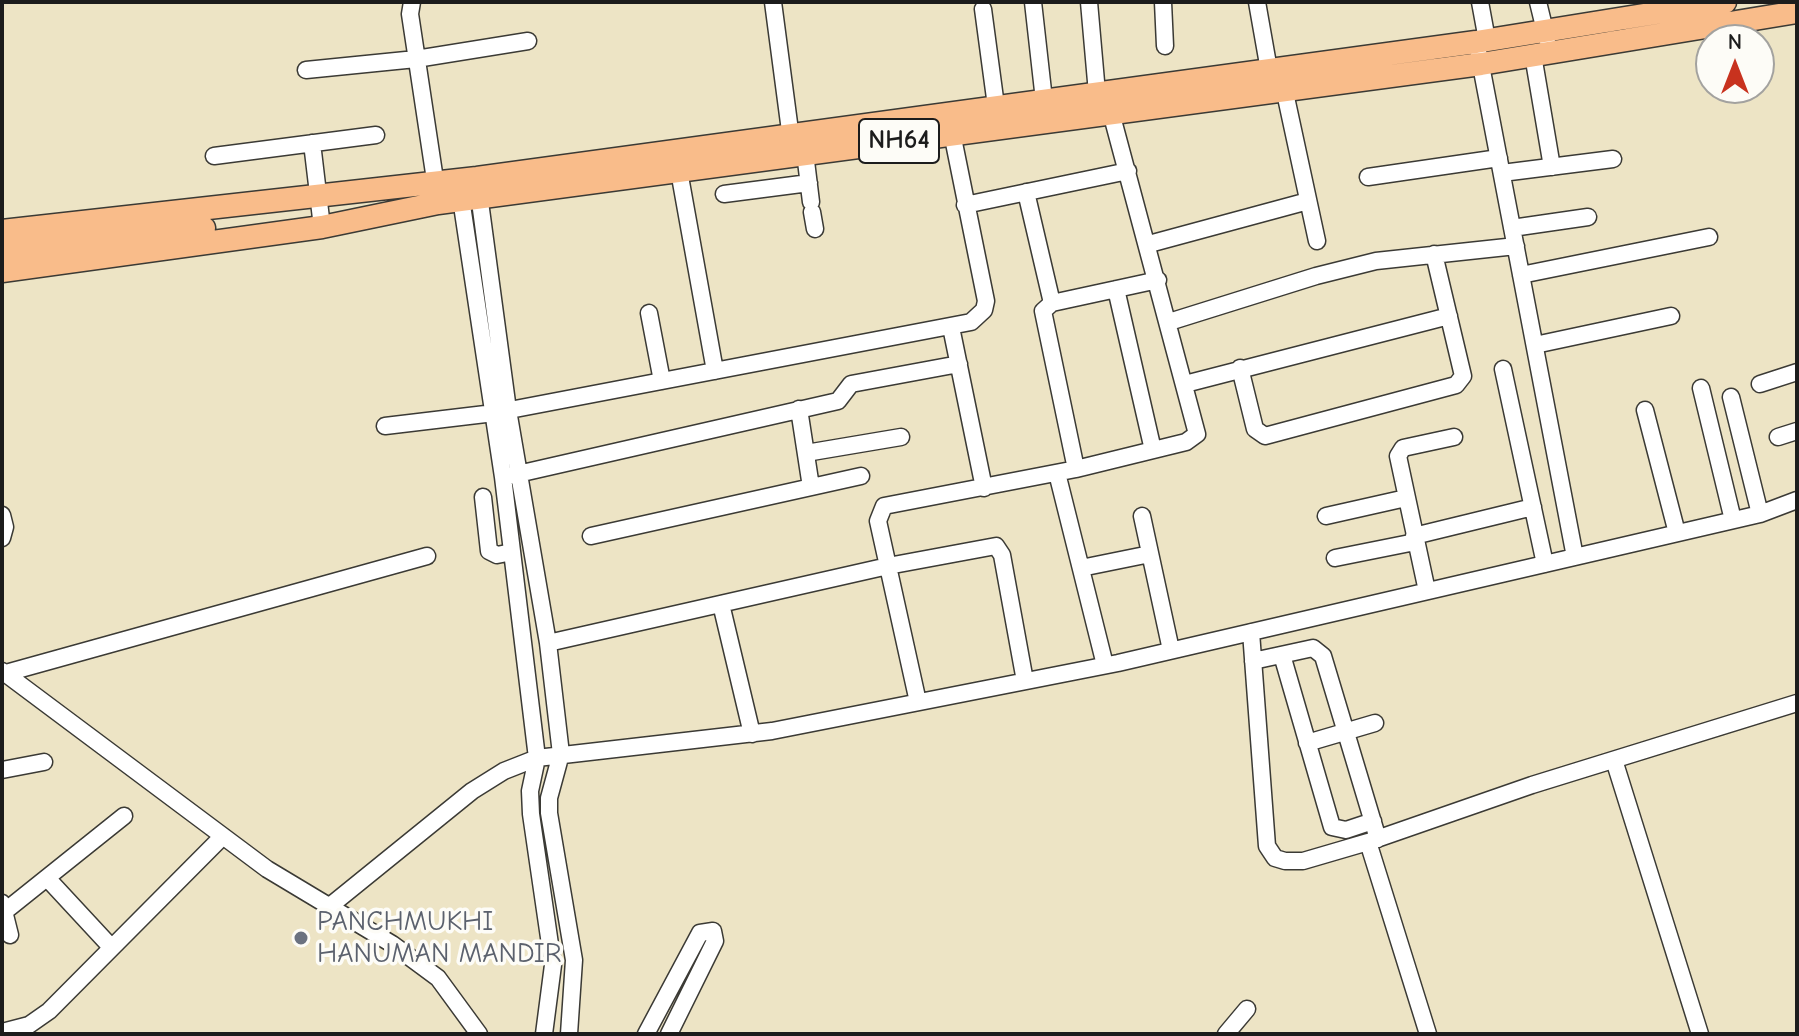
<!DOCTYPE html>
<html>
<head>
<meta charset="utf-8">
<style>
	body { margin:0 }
	#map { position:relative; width:1799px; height:1036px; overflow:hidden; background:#ede4c5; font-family:"Comic Neue",sans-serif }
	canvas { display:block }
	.frame { position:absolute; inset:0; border:4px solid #1c1c1c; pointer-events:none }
	.north { position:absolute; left:1695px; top:24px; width:80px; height:80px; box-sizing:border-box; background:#fdfcf7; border:2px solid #a3a29f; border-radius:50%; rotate:0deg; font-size:22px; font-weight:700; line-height:32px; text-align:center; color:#1c1c1c }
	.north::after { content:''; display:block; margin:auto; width:28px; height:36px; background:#c8321e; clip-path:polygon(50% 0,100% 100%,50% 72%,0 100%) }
</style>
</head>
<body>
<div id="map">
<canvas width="1799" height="1036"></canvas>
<div class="frame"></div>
<div class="north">N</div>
</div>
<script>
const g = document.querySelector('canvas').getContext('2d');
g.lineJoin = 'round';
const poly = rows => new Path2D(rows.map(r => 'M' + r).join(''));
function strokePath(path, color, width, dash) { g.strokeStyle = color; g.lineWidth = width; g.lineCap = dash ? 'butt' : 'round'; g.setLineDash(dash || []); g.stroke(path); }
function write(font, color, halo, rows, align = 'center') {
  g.font = font + ' "Comic Neue",sans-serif'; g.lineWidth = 7; g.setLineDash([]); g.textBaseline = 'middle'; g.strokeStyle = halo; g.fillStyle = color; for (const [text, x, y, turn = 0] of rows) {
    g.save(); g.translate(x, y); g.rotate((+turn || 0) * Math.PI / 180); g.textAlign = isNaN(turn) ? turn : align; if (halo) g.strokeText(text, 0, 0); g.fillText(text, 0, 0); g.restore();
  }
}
const minor = poly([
	[412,2,410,14,437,193],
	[773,2,792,146],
	[1033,2,1044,100],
	[1089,2,1097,93],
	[1163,2,1165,46],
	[1257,2,1269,70],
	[1480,2,1487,40],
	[1538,2,1547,39],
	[983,9,996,106],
	[1479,55,1575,557],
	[1533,55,1552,167],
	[306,70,416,59,528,41],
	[1284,88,1317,241],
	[312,143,322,227],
	[805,153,811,202],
	[214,156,376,135],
	[679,171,715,371],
	[1502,173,1613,159],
	[1368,177,1499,158],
	[478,187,508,410,548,643,561,754,549,798,549,813,574,960,569,1034],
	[460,192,503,477,537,758,530,791,531,814,553,965,544,1034],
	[1026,192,1052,303],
	[724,194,809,183],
	[965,205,1128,171],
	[812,212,815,229],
	[1512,228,1588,217],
	[1149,244,1308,201],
	[1521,275,1709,237],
	[1116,289,1153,450],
	[649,313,662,381],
	[1169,322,1316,276,1376,261,1516,246],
	[951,327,984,488],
	[1535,345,1671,316],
	[1240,368,1255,429,1265,436,1456,385,1463,376,1434,254],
	[1503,369,1545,564],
	[1185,384,1449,316],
	[1760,384,1797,372],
	[1701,388,1733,520],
	[1731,397,1760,514],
	[799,409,811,487],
	[1645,410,1677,533],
	[385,426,494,413,971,322,984,310,986,301,952,133],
	[1778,437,1797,431],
	[806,453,901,437],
	[1076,469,1043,311,1052,303,1158,280],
	[1057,473,1105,665],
	[509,476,838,401,851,384,959,364],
	[483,497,489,551,497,555,512,552],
	[2,515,5,527,2,538],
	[1142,516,1171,650],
	[1326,516,1406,498],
	[591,536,861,476],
	[1414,536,1533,507],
	[1335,558,1415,542],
	[1081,568,1150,554],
	[1427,591,1398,456,1403,448,1454,437],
	[721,604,752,734],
	[1251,632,1267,846,1275,858,1285,861,1303,861,1368,842,1532,785,1797,703],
	[548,643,888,566,996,546,1002,555,1025,681],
	[1282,655,1332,827,1346,830,1373,821],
	[1253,661,1313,648,1323,656,1378,839],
	[2,671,267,869,392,944,438,978,479,1034],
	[6,673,427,556],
	[918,702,878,521,884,506,1076,469,1186,442,1197,434,1109,105],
	[1307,743,1375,723],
	[1614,760,1700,1034],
	[2,770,44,762],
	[1368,842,1428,1034],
	[47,878,111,947],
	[2,903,10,935],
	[330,906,472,791,504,771,537,758,772,731,1118,663,1760,514,1797,500],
	[4,912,124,816],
	[2,1032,29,1025,49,1011,223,836],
	[646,1034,700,933,713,931,715,941,669,1034],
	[1226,1034,1247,1009]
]);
const highway = poly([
	[2,231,477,178,1476,42,1725,2],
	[2,251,204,228],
	[2,271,322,227,438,203,1481,64,1797,12]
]);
const markers = [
	[301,938,8,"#6b7280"]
];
const shields = [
	[899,141,80]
];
const shieldNames = [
	["NH64",899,141]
];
const worshipNames = [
	["PANCHMUKHI",317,922],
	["HANUMAN MANDIR",317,954]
];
strokePath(minor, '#3b3a35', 19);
strokePath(highway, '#3b3a35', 25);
strokePath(minor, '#fff', 16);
strokePath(highway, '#f9bc8a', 22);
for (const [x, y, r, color] of markers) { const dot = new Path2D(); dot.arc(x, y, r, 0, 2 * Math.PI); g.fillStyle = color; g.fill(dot); strokePath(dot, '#fdfcf7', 3); }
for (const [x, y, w] of shields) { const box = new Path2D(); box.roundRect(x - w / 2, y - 22, w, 44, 6); g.fillStyle = '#fdfcf7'; g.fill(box); strokePath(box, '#1c1c1c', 2); }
write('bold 26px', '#1c1c1c', null, shieldNames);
write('28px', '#5b616d', '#fdfcf7', worshipNames, 'left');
</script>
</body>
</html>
